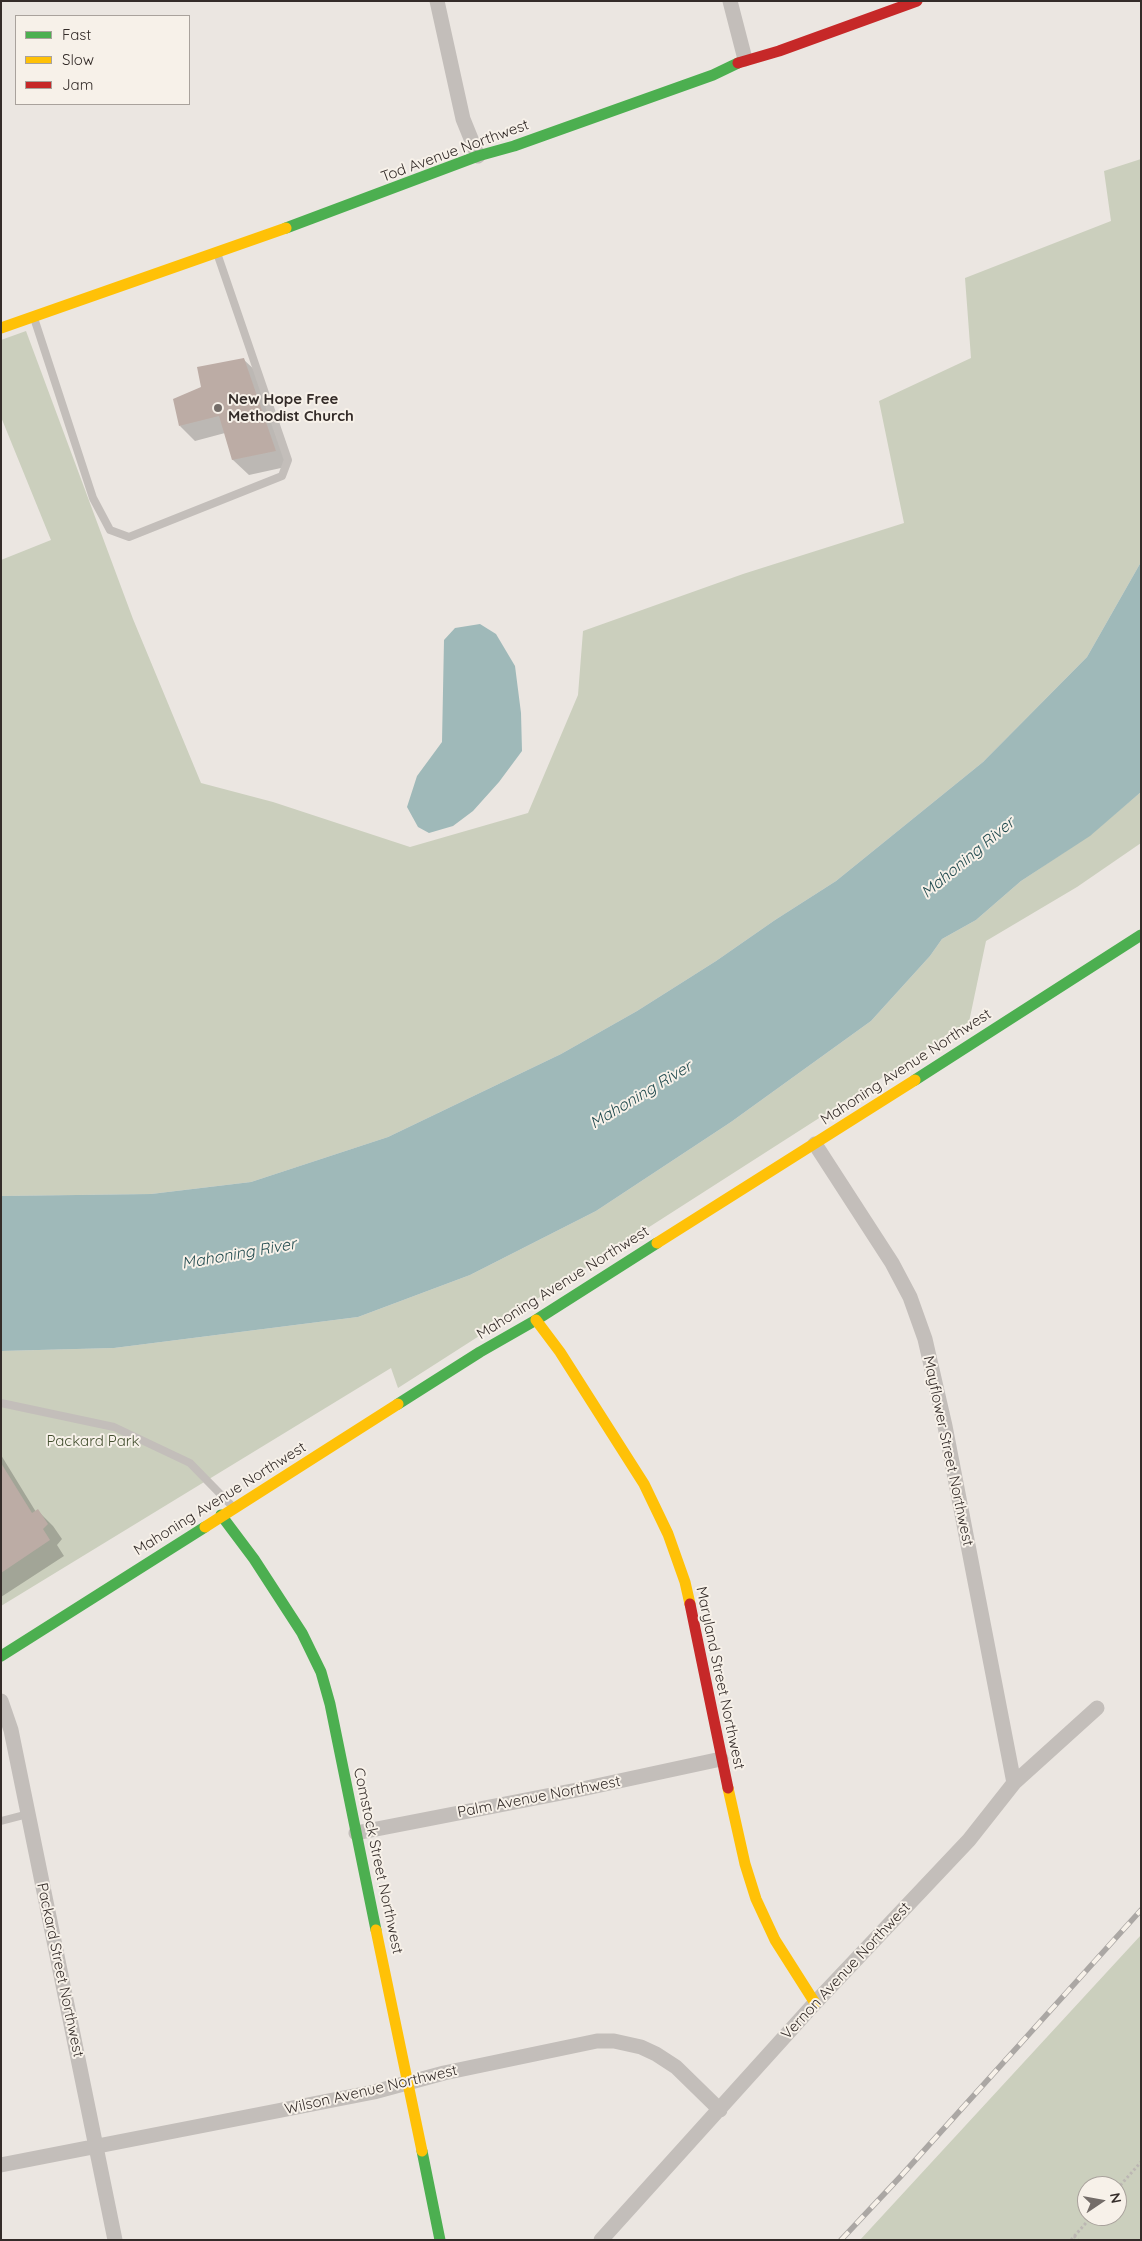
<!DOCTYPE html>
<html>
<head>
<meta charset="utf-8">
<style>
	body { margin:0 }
	#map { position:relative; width:1142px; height:2241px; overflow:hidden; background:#ebe6e1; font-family:Quicksand,sans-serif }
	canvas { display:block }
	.frame { position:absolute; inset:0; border:2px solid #342c29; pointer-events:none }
	.legend { position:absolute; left:15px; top:15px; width:175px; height:90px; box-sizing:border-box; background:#f7f1e9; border:1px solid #a9a29c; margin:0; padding:6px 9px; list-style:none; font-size:15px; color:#342c29 }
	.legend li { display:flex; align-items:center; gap:10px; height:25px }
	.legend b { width:25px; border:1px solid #a9a29c }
	.north { position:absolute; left:1077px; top:2176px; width:50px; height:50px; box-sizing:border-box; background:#f7f1e9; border:1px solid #a9a29c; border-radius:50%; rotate:78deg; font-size:14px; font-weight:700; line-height:20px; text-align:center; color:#342c29 }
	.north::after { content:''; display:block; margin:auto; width:18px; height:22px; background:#746d69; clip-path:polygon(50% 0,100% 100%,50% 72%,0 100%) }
</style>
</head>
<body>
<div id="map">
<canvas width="1142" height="2241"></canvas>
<div class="frame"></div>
<ul class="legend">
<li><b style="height:6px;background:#4caf50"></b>Fast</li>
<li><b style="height:6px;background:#ffc107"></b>Slow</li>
<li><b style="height:6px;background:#c62828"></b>Jam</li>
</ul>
<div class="north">N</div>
</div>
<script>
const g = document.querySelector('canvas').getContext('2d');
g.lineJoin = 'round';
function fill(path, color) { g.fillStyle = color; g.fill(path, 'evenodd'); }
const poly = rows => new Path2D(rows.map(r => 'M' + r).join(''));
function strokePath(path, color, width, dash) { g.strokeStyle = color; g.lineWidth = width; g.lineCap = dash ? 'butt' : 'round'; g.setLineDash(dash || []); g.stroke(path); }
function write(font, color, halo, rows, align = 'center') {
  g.font = font + ' Quicksand,sans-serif'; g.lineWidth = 4; g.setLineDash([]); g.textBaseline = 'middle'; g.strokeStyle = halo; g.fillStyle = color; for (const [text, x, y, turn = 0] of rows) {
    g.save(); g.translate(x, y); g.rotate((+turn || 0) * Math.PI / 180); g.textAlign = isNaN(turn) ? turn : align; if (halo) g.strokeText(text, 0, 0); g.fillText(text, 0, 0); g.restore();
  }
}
const green = poly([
	[1141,159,1141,562,1087,657,983,762,836,881,775,920,716,961,637,1011,561,1054,388,1137,251,1182,151,1194,1,1196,1,560,51,540,1,417,1,340,26,331,133,619,201,783,273,802,410,847,528,813,578,695,583,631,743,574,904,523,879,401,971,358,965,278,1111,221,1104,171],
	[1141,792,1141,843,1077,887,986,941,969,1022,398,1388,391,1368,1,1606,1,1351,114,1348,358,1317,470,1275,596,1211,731,1122,871,1021,930,956,942,939,976,920,1021,881,1090,835],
	[1141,1935,1141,2240,860,2240],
	[1087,2186,1117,2186,1117,2216,1087,2216]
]);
const water = poly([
	[1141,562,1141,792,1090,836,1021,881,976,920,942,939,930,956,871,1021,731,1122,596,1211,470,1275,358,1317,114,1348,1,1351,1,1196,151,1194,251,1182,388,1137,561,1054,637,1011,716,961,775,920,836,881,983,762,1087,657],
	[480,624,496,634,515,666,521,713,522,751,499,782,473,811,453,826,429,833,418,827,407,807,417,776,442,742,444,640,455,628]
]);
const shadow = poly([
	[243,359,259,374,290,466,249,475,233,460,225,433,195,441,180,426,202,388],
	[1,1455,36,1512,38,1511,53,1526,62,1539,57,1545,64,1556,1,1597]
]);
const building = poly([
	[244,358,276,451,232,460,219,416,179,426,173,399,201,387,197,367],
	[1,1463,32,1513,38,1509,48,1524,43,1529,50,1540,1,1573]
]);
const path = poly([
	[1117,2189,1141,2162],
	[1074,2236,1078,2240],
	[1071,2240,1092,2216]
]);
const lane = poly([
	[34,318,93,498,110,530,129,537,282,476,288,460,217,253],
	[1,1403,114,1427,190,1463,232,1506],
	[1,1821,28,1814]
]);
const street = poly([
	[437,1,463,119,478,156],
	[730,1,745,59],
	[815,1144,892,1263,910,1297,925,1339,945,1426,1014,1783],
	[1,1701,11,1730,115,2240],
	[356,1833,582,1789,721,1759],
	[1,2165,374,2092,444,2073,597,2041,614,2041,641,2047,656,2054,676,2067,720,2110],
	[601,2240,815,2003,969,1840,1014,1783,1097,1708]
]);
const fast = poly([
	[286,228,478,156,514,146,713,75,738,63],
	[915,1080,1141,935],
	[398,1404,480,1352,536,1320,657,1243],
	[221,1515,254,1559,302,1633,321,1672,330,1704,376,1930],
	[1,1656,205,1527],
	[422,2151,440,2240]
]);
const slow = poly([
	[1,328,286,228],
	[657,1243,915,1080],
	[536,1320,560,1352,644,1484,668,1534,685,1582,690,1604],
	[205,1527,398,1404],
	[728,1788,745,1864,756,1899,775,1940,815,2003],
	[376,1930,422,2151]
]);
const jam = poly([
	[738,63,779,51,917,1],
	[690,1604,728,1788]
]);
const rail = poly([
	[841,2240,901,2176,1141,1910]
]);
const markers = [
	[218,408,5,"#746d69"]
];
const streetNames = [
	["Tod Avenue Northwest",455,151,-20],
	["Mahoning Avenue Northwest",906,1067,-33],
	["Mahoning Avenue Northwest",563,1283,-32],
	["Mayflower Street Northwest",948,1451,78],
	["Mahoning Avenue Northwest",220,1499,-32],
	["Maryland Street Northwest",720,1678,78],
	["Palm Avenue Northwest",539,1797,-11],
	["Comstock Street Northwest",378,1861,78],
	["Packard Street Northwest",60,1970,78],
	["Vernon Avenue Northwest",846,1971,-47],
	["Wilson Avenue Northwest",371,2090,-13]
];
const poiNames = [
	["New Hope Free",228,399],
	["Methodist Church",228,416]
];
const parkNames = [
	["Packard Park",93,1441]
];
const waterNames = [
	["Mahoning River",968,858,-40],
	["Mahoning River",641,1095,-31],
	["Mahoning River",239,1254,-10]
];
fill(green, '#cbcfbd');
fill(water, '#9fb9b9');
fill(shadow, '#0003');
fill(building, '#bcaca5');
strokePath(path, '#bcb7b3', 3, [2.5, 2.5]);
strokePath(lane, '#c3beba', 8);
strokePath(street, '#c3beba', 15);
strokePath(fast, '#4caf50', 11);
strokePath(slow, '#ffc107', 11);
strokePath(jam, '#c62828', 11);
strokePath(rail, '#aba7a4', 5.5);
strokePath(rail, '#f7f1e9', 4, [11]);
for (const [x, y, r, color] of markers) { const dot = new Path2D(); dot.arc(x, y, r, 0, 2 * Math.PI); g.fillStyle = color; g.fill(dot); strokePath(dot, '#f7f1e9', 2); }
write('15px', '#342c29', '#f7f1e9', streetNames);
write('bold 15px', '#342c29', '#f7f1e9', poiNames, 'left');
write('15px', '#434f2f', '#f7f1e9', parkNames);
write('italic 16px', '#234c50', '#f7f1e9', waterNames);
</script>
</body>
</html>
